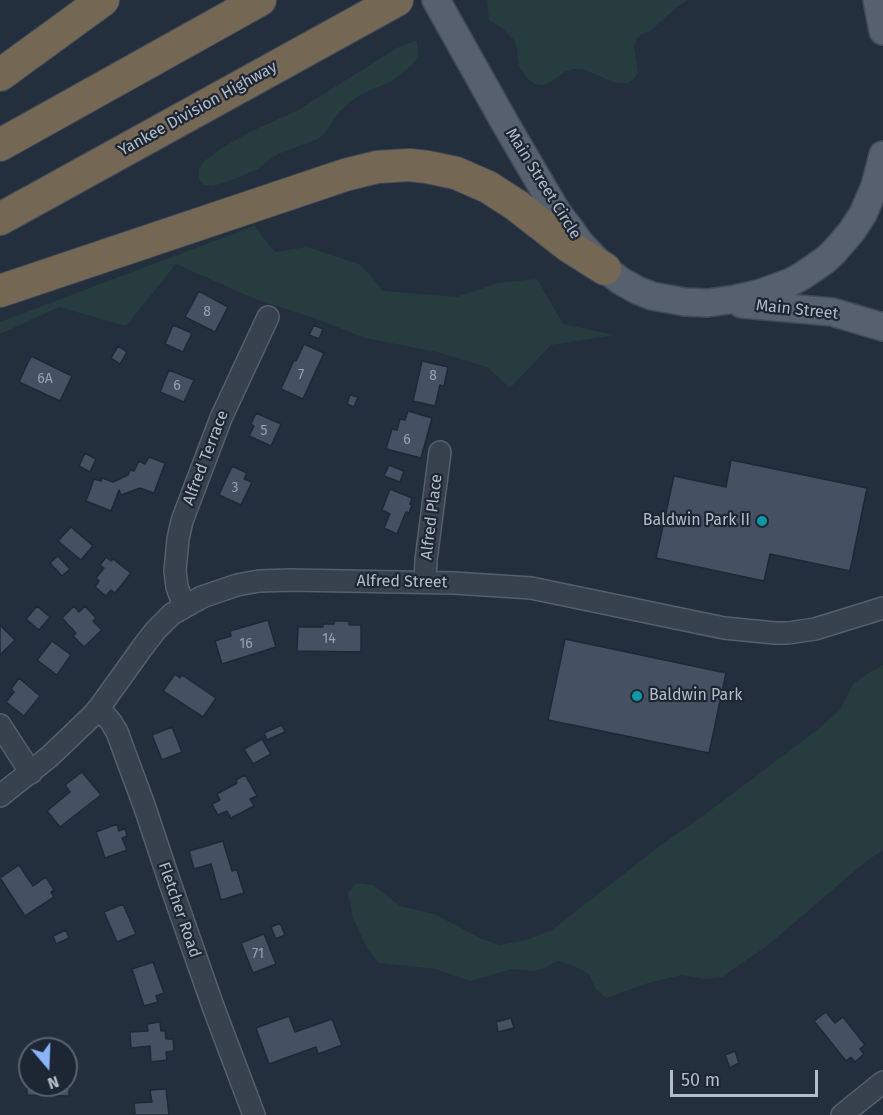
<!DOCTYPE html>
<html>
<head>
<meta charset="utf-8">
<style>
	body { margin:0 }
	#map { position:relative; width:883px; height:1115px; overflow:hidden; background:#242f3e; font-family:"Fira Sans",sans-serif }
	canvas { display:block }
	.north { position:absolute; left:18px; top:1037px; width:60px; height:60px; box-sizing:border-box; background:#1d2633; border:2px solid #59626f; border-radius:50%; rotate:161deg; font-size:16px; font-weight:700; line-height:24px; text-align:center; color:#b4bcc9 }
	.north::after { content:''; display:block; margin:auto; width:21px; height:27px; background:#8ab4f8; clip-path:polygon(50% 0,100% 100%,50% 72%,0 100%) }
	.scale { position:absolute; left:670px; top:1070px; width:148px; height:27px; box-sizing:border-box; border:3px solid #b4bcc9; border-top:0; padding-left:8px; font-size:18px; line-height:21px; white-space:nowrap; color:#b4bcc9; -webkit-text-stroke:4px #1d2633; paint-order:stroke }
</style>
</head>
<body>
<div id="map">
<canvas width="883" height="1115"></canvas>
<div class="north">N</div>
<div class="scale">50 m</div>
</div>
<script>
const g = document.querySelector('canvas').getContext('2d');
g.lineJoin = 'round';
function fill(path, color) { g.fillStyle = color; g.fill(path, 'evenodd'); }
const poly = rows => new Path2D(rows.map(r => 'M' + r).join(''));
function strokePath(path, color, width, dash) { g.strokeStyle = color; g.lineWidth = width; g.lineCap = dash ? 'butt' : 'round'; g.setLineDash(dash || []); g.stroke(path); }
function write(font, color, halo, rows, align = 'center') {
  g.font = font + ' "Fira Sans",sans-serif'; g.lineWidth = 4.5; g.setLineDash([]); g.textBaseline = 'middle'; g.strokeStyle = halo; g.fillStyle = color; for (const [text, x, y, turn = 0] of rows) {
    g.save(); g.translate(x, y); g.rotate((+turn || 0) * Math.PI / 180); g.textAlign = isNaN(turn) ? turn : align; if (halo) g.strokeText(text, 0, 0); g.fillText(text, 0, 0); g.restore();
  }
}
const green = poly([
	[487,0,688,0,676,8,650,31,642,34,636,39,634,47,638,72,634,79,627,83,619,83,611,81,588,71,580,69,573,69,564,72,551,82,543,85,535,84,528,79,519,66,517,49,515,41,503,29,489,20],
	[415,41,417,41,418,50,417,58,412,65,392,81,360,95,353,100,339,112,324,134,318,139,278,154,265,163,258,169,227,182,212,186,204,185,199,178,199,170,203,162,225,146,248,133,298,110,397,48],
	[254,226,275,252,307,247,361,265,383,291,457,297,498,283,537,279,563,324,614,335,551,345,510,388,487,367,437,352,365,338,317,319,255,299,176,264,126,326,59,307,0,334,0,322],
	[883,665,883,850,864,863,768,945,722,977,704,979,682,975,651,982,606,998,596,989,589,974,572,965,558,961,542,969,532,971,512,969,470,981,436,969,379,963,367,948,353,918,348,893,356,883,373,885,400,906,434,914,482,939,500,945,526,940,552,930,661,845,707,813,817,730,840,710,853,684,870,672]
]);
const building = poly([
	[199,291,228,307,215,332,185,317,199,291],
	[173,325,192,333,183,352,165,344,173,325],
	[314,325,323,329,319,339,309,335,314,325],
	[304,344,324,353,303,399,281,389,294,360,296,361,304,344],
	[118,346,127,352,120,364,111,358,118,346],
	[31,356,72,376,60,401,19,382,31,356],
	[422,361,448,367,444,386,440,385,435,406,413,401,422,361],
	[169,370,194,380,184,402,160,392,169,370],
	[350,395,358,397,354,407,347,404,350,395],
	[408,411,432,418,421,458,386,449,392,429,397,430,400,419,405,420,408,411],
	[256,413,281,424,271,446,249,436,254,426,251,424,256,413],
	[85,453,96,459,90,472,79,466,85,453],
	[149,457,165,463,154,493,140,488,121,495,119,490,111,511,86,501,94,479,101,481,102,478,113,482,128,475,130,470,134,471,139,461,145,464,149,457],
	[731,460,867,488,850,571,770,554,764,581,656,558,674,476,726,487,731,460],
	[389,465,404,471,400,482,384,476,389,465],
	[232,466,247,473,244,479,252,482,241,505,219,495,232,466],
	[390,489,412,498,410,504,412,505,409,513,406,512,397,534,384,528,390,514,382,510,390,489],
	[71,527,93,546,81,560,58,541,71,527],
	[58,556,70,569,62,576,50,563,58,556],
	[106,557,111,561,113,559,131,573,115,593,111,590,106,596,95,587,99,581,96,578,104,568,100,565,106,557],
	[37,606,50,617,39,630,26,619,37,606],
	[74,606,79,612,85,606,96,618,93,621,102,630,84,647,73,636,76,633,62,618,74,606],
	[268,620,276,647,222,664,215,641,231,636,230,631,268,620],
	[334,621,349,621,349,625,361,625,361,652,297,651,298,627,323,627,323,624,334,624,334,621],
	[0,625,15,640,0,655,0,625],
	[565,639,726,673,709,753,548,720,565,639],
	[52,641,71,655,57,675,37,660,52,641],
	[175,674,180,678,182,675,216,698,203,717,163,691,175,674],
	[19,678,40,696,24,716,6,702,14,692,11,689,19,678],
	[282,725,285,732,267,740,264,733,282,725],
	[172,727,182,752,162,760,152,735,172,727],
	[262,739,271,754,253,764,244,749,262,739],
	[82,772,101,795,60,827,47,811,70,792,65,785,82,772],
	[245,775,257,796,250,799,254,806,231,818,227,811,218,815,212,804,220,800,217,794,237,783,236,780,245,775],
	[117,824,119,831,125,828,127,836,122,838,127,850,105,858,96,832,117,824],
	[223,841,232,871,237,870,244,893,221,900,211,864,194,869,189,851,223,841],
	[19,865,33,886,46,877,54,890,51,892,54,897,25,916,0,878,19,865],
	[123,904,136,934,117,942,104,912,123,904],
	[280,923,285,935,276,939,271,927,280,923],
	[66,930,69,938,56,944,53,936,66,930],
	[264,934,276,964,253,973,241,943,264,934],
	[153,962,164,993,156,996,158,1002,144,1006,132,969,153,962],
	[826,1012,835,1023,843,1017,865,1045,860,1049,864,1054,855,1062,851,1057,846,1061,814,1021,826,1012],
	[289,1016,295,1032,332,1019,342,1045,318,1054,316,1047,269,1064,256,1028,289,1016],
	[511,1018,514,1028,498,1032,496,1022,511,1018],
	[160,1022,161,1031,165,1031,166,1039,173,1039,174,1051,166,1052,167,1060,151,1062,150,1046,131,1048,130,1032,148,1031,147,1024,160,1022],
	[735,1051,739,1063,730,1068,725,1055,735,1051],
	[27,1069,30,1069,30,1085,66,1085,66,1069,69,1069,69,1096,27,1095,27,1069],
	[166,1089,169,1115,135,1115,134,1103,152,1102,150,1090,166,1089]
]);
const minor = poly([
	[425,582,426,560,440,452],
	[184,606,177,587,175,571,178,539,182,521,221,418,268,317],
	[99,708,111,722,117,732,144,805,171,886,214,1009,254,1115],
	[0,725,31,773],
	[0,796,49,757,92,716,99,708,142,648,155,631,172,614,202,597,237,585,259,581,292,580,454,583,531,588,724,628,775,633,788,633,815,629,883,608],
	[842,1115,883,1082]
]);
const major = poly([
	[436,0,505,123,557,212,570,229,580,243,605,269,621,281,637,290,652,296,685,302,708,303,735,299,758,294,791,282,802,276,824,261,833,253,852,231,863,214,875,186,883,155],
	[877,0,883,31],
	[742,304,832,312,883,327]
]);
const highway = poly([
	[0,75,103,0],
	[0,145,260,0],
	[0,219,397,0],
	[0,291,345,175,377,167,409,165,427,167,456,173,488,187,516,205,570,247,605,269]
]);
const markers = [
	[762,521,6,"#0f9aa8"],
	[637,696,6,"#0f9aa8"]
];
const numberNames = [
	["8",207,312],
	["7",301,375],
	["8",433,376],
	["6A",45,379],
	["6",177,386],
	["5",264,431],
	["6",407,440],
	["3",235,488],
	["14",329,639],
	["16",246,644],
	["71",258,954]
];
const streetNames = [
	["Yankee Division Highway",198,109,-29],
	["Main Street Circle",543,184,58],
	["Main Street",797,310,6],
	["Alfred Terrace",206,458,-69],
	["Alfred Place",432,517,-83],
	["Alfred Street",402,582,1],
	["Fletcher Road",179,910,71]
];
const poiNames = [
	["Baldwin Park II",750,521],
	["Baldwin Park",649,696,"left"]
];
fill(green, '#263c3f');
fill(building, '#455162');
strokePath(building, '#1f2835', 1.5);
strokePath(minor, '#565f6c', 24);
strokePath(major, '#414a57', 30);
strokePath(highway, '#434c59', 34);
strokePath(minor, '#38414e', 21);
strokePath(major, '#56606e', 27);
strokePath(highway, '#746855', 32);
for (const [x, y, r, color] of markers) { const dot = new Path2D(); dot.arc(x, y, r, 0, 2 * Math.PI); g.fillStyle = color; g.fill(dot); strokePath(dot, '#1d2633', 2); }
write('14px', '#98a1af', null, numberNames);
write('16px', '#b4bcc9', '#1d2633', streetNames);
write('16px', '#b4bcc9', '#1d2633', poiNames, 'right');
</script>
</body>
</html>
